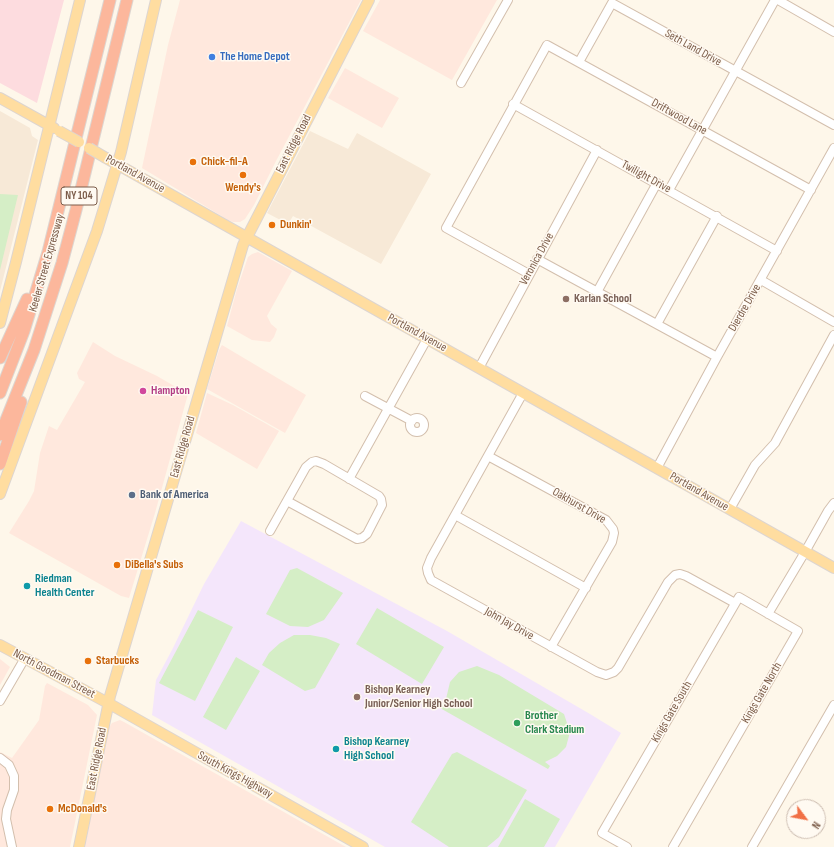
<!DOCTYPE html>
<html>
<head>
<meta charset="utf-8">
<style>
	body { margin:0 }
	#map { position:relative; width:834px; height:847px; overflow:hidden; background:#fef7ea; font-family:"Sofia Sans Condensed",sans-serif }
	canvas { display:block }
	.north { position:absolute; left:786px; top:799px; width:40px; height:40px; box-sizing:border-box; background:#fffaf2; border:1px solid #cbbbaf; border-radius:50%; rotate:122deg; font-size:11px; font-weight:700; line-height:16px; text-align:center; color:#7c5d4a }
	.north::after { content:''; display:block; margin:auto; width:14px; height:18px; background:#f17046; clip-path:polygon(50% 0,100% 100%,50% 72%,0 100%) }
</style>
</head>
<body>
<div id="map">
<canvas width="834" height="847"></canvas>
<div class="north">N</div>
</div>
<script>
const g = document.querySelector('canvas').getContext('2d');
g.lineJoin = 'round';
function fill(path, color) { g.fillStyle = color; g.fill(path, 'evenodd'); }
const poly = rows => new Path2D(rows.map(r => 'M' + r).join(''));
function strokePath(path, color, width, dash) { g.strokeStyle = color; g.lineWidth = width; g.lineCap = dash ? 'butt' : 'round'; g.setLineDash(dash || []); g.stroke(path); }
function write(font, color, halo, rows, align = 'center') {
  g.font = font + ' "Sofia Sans Condensed",sans-serif'; g.lineWidth = 3; g.setLineDash([]); g.textBaseline = 'middle'; g.strokeStyle = halo; g.fillStyle = color; for (const [text, x, y, turn = 0] of rows) {
    g.save(); g.translate(x, y); g.rotate((+turn || 0) * Math.PI / 180); g.textAlign = isNaN(turn) ? turn : align; if (halo) g.strokeText(text, 0, 0); g.fillText(text, 0, 0); g.restore();
  }
}
const residential = poly([
	[0,111,30,128,32,136,38,140,0,291],
	[310,131,348,149,357,133,431,174,381,264,293,216,288,224,267,213]
]);
const commercial = poly([
	[180,0,361,0,276,161,254,205,245,219,240,222,233,222,228,220,142,168,168,45],
	[380,0,497,0,452,80,363,31],
	[345,68,399,98,382,128,328,98],
	[258,252,292,271,267,316,271,324,277,329,274,337,270,342,252,340,227,326,237,289,248,257,252,254],
	[93,342,115,356,157,376,188,394,155,513,129,598,121,596,9,533,29,501,34,491,40,453,49,426,57,430,85,382,79,379,77,373],
	[222,345,306,395,285,433,207,389,219,350],
	[207,393,233,405,279,431,257,469,196,433],
	[0,659,10,667,0,685],
	[47,683,88,705,97,715,70,847,0,847,0,752,12,758,39,720,45,686],
	[120,720,124,722,346,847,85,847,108,729,112,723]
]);
const education = poly([
	[241,521,447,631,590,714,621,733,555,847,385,847,152,715,156,680,173,648,204,584]
]);
const medical = poly([
	[0,0,64,0,37,103,0,83]
]);
const green = poly([
	[0,194,18,195,0,270],
	[297,568,343,593,324,620,308,627,290,626,266,614,290,570],
	[377,608,444,647,422,684,356,644],
	[198,610,233,627,195,701,159,683],
	[294,635,310,635,326,638,340,644,315,688,305,691,262,665,269,653,280,643],
	[236,657,260,671,226,730,203,717],
	[477,666,499,675,564,714,570,732,566,747,557,756,545,762,550,766,548,769,440,708,446,699,450,682,459,672],
	[457,752,527,790,499,837,487,847,449,847,411,822,452,754],
	[525,799,560,819,544,847,498,847]
]);
const minor = poly([
	[778,0,834,32],
	[579,62,612,3,834,125],
	[461,83,508,0],
	[513,104,777,251],
	[669,190,775,0],
	[537,259,717,357],
	[529,274,446,228,547,45,811,190],
	[761,280,834,322],
	[597,292,657,183],
	[657,324,717,216],
	[479,368,597,150],
	[523,393,431,558,427,568,428,573,431,580,597,672,606,675,614,672,618,668,668,582,675,575,680,574,686,576,735,603],
	[365,396,412,421],
	'410 425a7 7 0 1 1 14 0a7 7 0 1 1-14 0Z',
	[488,456,606,520,613,529,614,533,612,542,551,647],
	[657,468,717,357,834,148],
	[349,479,427,339],
	[730,509,755,465,775,443,834,335],
	[455,515,586,588],
	[270,531,306,467,312,462,316,461,324,464,379,496,381,499,382,505,367,534,362,538,357,539,287,501],
	[768,614,805,552,828,511,834,503],
	[0,701,25,658],
	[0,758,9,765,14,776,14,790,7,810,6,819,12,847],
	[627,847,602,833,739,597,798,631,673,847],
	[752,847,834,705]
]);
const major = poly([
	[0,98,54,128],
	[106,158,834,568],
	[0,323,16,262,80,0],
	[0,494,97,231,121,152,156,0],
	[0,645,108,703,363,847],
	[79,847,110,696,243,245,369,0]
]);
const highway = poly([
	[0,358,27,299],
	[0,393,24,331,48,252,110,0],
	[0,435,34,350,62,263,76,210,127,0],
	[0,464,21,402]
]);
const majorBridge = poly([
	[59,131,79,142],
	[89,148,106,158]
]);
const markers = [
	[212,57,4,"#3f7fe0"],
	[193,162,4,"#e8710a"],
	[243,175,4,"#e8710a"],
	[272,225,4,"#e8710a"],
	[566,299,4,"#8d6e63"],
	[143,391,4,"#d1479c"],
	[132,495,4,"#5c6f8a"],
	[117,565,4,"#e8710a"],
	[27,586,4,"#0f9aa8"],
	[88,661,4,"#e8710a"],
	[357,697,4,"#8d6e63"],
	[517,723,4,"#2e9e5b"],
	[336,749,4,"#0f9aa8"],
	[50,809,4,"#e8710a"]
];
const shields = [
	[79,196,36]
];
const shieldNames = [
	["NY 104",79,196]
];
const streetNames = [
	["Seth Land Drive",693,48,29],
	["Driftwood Lane",679,117,29],
	["East Ridge Road",294,144,-63],
	["Portland Avenue",135,174,29],
	["Twilight Drive",646,177,29],
	["Veronica Drive",537,259,-61],
	["Keeler Street Expressway",47,263,-74],
	["Dierdre Drive",745,308,-60],
	["Portland Avenue",417,333,29],
	["East Ridge Road",183,447,-74],
	["Portland Avenue",699,492,30],
	["Oakhurst Drive",579,506,30],
	["John Jay Drive",509,624,29],
	["North Goodman Street",54,674,28],
	["Kings Gate North",762,693,-60],
	["Kings Gate South",672,712,-60],
	["East Ridge Road",97,759,-79],
	["South Kings Highway",235,775,29]
];
const shopNames = [
	["The Home Depot",220,57]
];
const foodNames = [
	["Chick-fil-A",201,162],
	["Wendy's",243,188,"center"],
	["Dunkin'",280,225],
	["DiBella's Subs",125,565],
	["Starbucks",96,661],
	["McDonald's",58,809]
];
const educationNames = [
	["Karlan School",574,299],
	["Bishop Kearney",365,690],
	["Junior/Senior High School",365,704]
];
const hotelNames = [
	["Hampton",151,391]
];
const serviceNames = [
	["Bank of America",140,495]
];
const cultureNames = [
	["Riedman",35,579],
	["Health Center",35,593],
	["Bishop Kearney",344,742],
	["High School",344,756]
];
const leisureNames = [
	["Brother",525,716],
	["Clark Stadium",525,730]
];
fill(residential, '#f7e9d7');
fill(commercial, '#ffe8dd');
fill(education, '#f4e6fb');
fill(medical, '#fddcdf');
fill(green, '#d5eec6');
strokePath(minor, '#d3bfad', 10);
strokePath(major, '#ddd5d0', 12);
strokePath(highway, '#ddd5d0', 13);
strokePath(minor, '#fff', 8);
strokePath(major, '#ffdda0', 10);
strokePath(highway, '#fcb79c', 11);
strokePath(majorBridge, '#ddd5d0', 12, []);
strokePath(majorBridge, '#ffdda0', 10);
for (const [x, y, r, color] of markers) { const dot = new Path2D(); dot.arc(x, y, r, 0, 2 * Math.PI); g.fillStyle = color; g.fill(dot); strokePath(dot, '#fffaf2', 1.5); }
for (const [x, y, w] of shields) { const box = new Path2D(); box.roundRect(x - w / 2, y - 9, w, 18, 3); g.fillStyle = '#fffaf2'; g.fill(box); strokePath(box, '#7c5d4a', 1); }
write('bold 11px', '#7c5d4a', null, shieldNames);
write('12px', '#7c5d4a', '#fffaf2', streetNames);
write('bold 12px', '#366cbe', '#fffaf2', shopNames, 'left');
write('bold 12px', '#c56008', '#fffaf2', foodNames, 'left');
write('bold 12px', '#785e54', '#fffaf2', educationNames, 'left');
write('bold 12px', '#b23c85', '#fffaf2', hotelNames, 'left');
write('bold 12px', '#4e5e75', '#fffaf2', serviceNames, 'left');
write('bold 12px', '#0d838f', '#fffaf2', cultureNames, 'left');
write('bold 12px', '#27864d', '#fffaf2', leisureNames, 'left');
</script>
</body>
</html>
